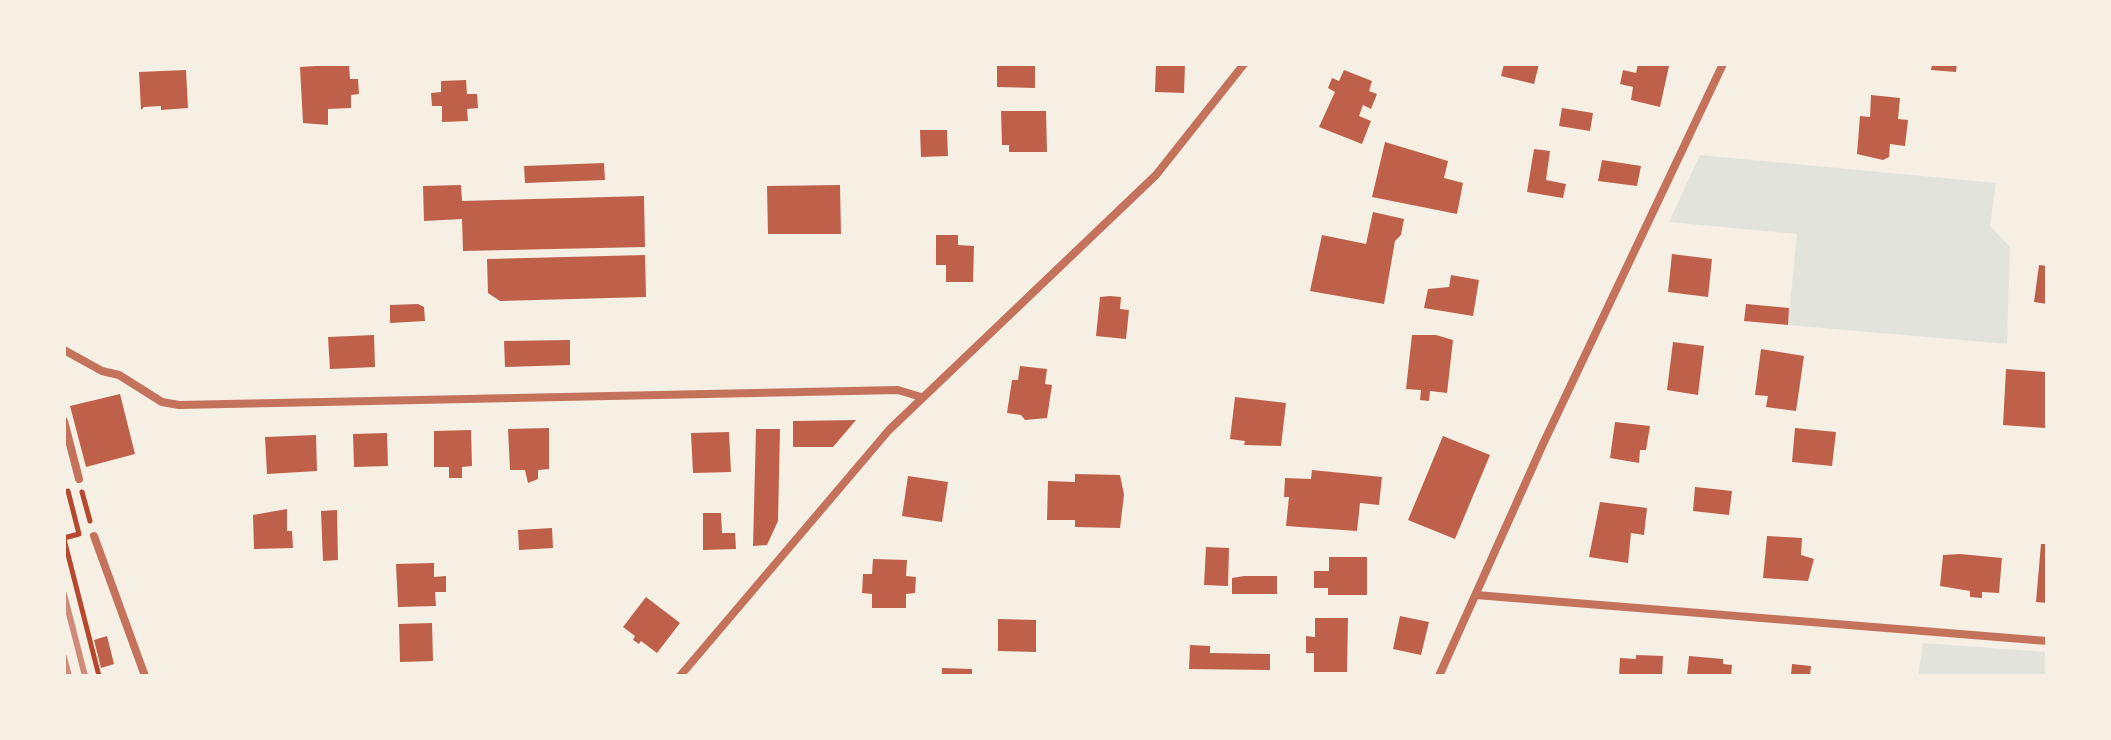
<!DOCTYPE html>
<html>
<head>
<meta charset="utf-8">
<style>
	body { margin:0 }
	#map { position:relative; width:2111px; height:740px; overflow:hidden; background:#f6efe4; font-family:"PT Sans Narrow",sans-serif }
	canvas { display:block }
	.frame { position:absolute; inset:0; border:66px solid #f6efe4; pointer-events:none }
</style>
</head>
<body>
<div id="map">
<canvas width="2111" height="740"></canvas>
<div class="frame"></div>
</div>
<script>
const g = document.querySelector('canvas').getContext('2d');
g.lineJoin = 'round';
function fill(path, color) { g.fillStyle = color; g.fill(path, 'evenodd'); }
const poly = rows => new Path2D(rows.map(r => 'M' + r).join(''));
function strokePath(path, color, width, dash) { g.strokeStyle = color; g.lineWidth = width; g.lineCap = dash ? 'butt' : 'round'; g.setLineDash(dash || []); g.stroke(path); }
const green = poly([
	[1700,155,1996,183,1990,226,2010,247,2007,344,1788,325,1797,234,1669,222],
	[1923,643,2047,652,2047,676,1918,676]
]);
const building = poly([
	[349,64,350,79,358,79,359,94,351,95,351,108,328,109,328,125,303,123,300,67],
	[997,64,1035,64,1035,88,997,87],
	[1156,64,1185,64,1184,93,1155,92],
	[1504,64,1539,64,1534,84,1501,76],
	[1638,64,1669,66,1660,107,1631,100,1633,87,1620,84,1623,70,1636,73],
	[1932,64,1957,64,1956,72,1931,70],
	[186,70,188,108,161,110,161,106,144,107,141,110,139,72],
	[1344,70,1372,81,1369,91,1377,94,1371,109,1363,105,1359,116,1371,121,1362,144,1319,127,1335,92,1328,88,1332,78,1339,81],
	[466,80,467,94,477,94,478,108,467,109,468,121,442,122,442,106,432,106,431,93,441,92,441,81],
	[1871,95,1900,98,1898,119,1908,120,1905,146,1890,144,1889,157,1883,160,1857,154,1860,116,1870,117],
	[1562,108,1593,113,1590,131,1559,126],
	[1001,111,1046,111,1047,152,1009,152,1009,145,1002,145],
	[920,130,947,130,948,156,921,157],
	[1385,142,1448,161,1444,178,1463,183,1457,214,1372,197],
	[1534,149,1550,151,1546,180,1566,184,1563,198,1527,192],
	[1602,160,1641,166,1637,186,1598,181],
	[604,163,605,180,525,183,524,166],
	[461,185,462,201,644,196,645,247,463,251,462,219,424,221,423,186],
	[840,185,841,234,768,234,767,186],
	[1373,212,1404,219,1401,235,1395,241,1384,304,1310,291,1322,235,1366,244],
	[936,235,958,235,958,245,974,246,973,282,946,282,946,265,936,265],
	[1672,254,1712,259,1708,297,1668,292],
	[645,255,646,297,500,301,488,293,487,259],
	[2039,265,2047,266,2047,304,2034,302],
	[1451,275,1479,280,1473,316,1424,308,1428,289,1449,287],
	[1110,296,1121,297,1120,309,1129,310,1126,339,1096,336,1100,297],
	[418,304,424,307,425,321,390,323,390,305],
	[1746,304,1789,308,1788,325,1744,321],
	[374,335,375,367,330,369,328,337],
	[1412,335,1436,335,1453,340,1447,393,1430,391,1429,401,1420,400,1421,390,1406,389],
	[570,340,570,365,505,367,504,341],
	[1673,342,1704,346,1698,395,1667,390],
	[1761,349,1804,356,1796,411,1766,407,1768,396,1755,395],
	[1020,366,1047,369,1045,384,1052,385,1047,418,1025,420,1021,415,1007,413,1012,380,1018,380],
	[2006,369,2046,372,2045,428,2003,425],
	[120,394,135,454,86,467,70,406],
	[1235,397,1286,403,1281,446,1244,445,1245,441,1230,439],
	[856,420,833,447,793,447,793,421],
	[1615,422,1650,426,1646,450,1640,450,1639,463,1610,458],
	[549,428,549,469,538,470,538,479,528,483,525,470,510,470,508,429],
	[1795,428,1836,432,1832,466,1792,462],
	[756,429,780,429,778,521,767,545,753,546],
	[471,430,472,466,462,467,462,478,449,478,449,467,434,467,434,431],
	[729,432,731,472,693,473,691,433],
	[387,433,388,466,354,467,353,434],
	[316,435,317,471,267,474,265,437],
	[1443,436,1490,455,1455,539,1408,520],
	[1312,470,1382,477,1379,505,1360,503,1357,531,1286,526,1289,497,1284,497,1285,478,1311,479],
	[1075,474,1120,475,1124,495,1120,528,1075,527,1075,520,1047,520,1048,481,1075,482],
	[908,476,948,482,942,522,902,516],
	[1695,487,1732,491,1729,515,1693,511],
	[1600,502,1647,508,1644,535,1631,533,1628,563,1589,557],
	[287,509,287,531,292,531,293,548,254,549,253,515],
	[337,510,338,560,323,561,321,511],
	[703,513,721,513,722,533,735,533,736,549,703,550],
	[552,528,553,548,519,550,518,530],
	[1767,536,1802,538,1801,555,1814,559,1808,581,1763,578],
	[2041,544,2047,544,2047,603,2036,602],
	[1206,547,1229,548,1228,586,1204,585],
	[1960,554,2002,558,1999,593,1982,592,1982,598,1970,597,1970,591,1940,586,1943,555],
	[1329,557,1367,557,1367,595,1328,595,1328,588,1314,588,1314,571,1329,571],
	[873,559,907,560,906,576,916,577,915,593,906,594,906,608,872,608,872,594,862,593,863,574,872,574],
	[434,563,434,577,446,576,446,592,435,592,436,606,398,607,396,564],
	[1244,576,1277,576,1277,594,1232,594,1232,578],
	[646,597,680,623,657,653,641,641,639,644,633,640,635,636,623,627],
	[1400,616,1429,622,1421,655,1393,649],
	[1315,618,1348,618,1347,672,1314,672,1314,653,1306,653,1306,636,1315,637],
	[998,619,1036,620,1036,652,998,651],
	[432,623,433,661,400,662,399,624],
	[107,636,114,664,101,668,94,640],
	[1190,645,1210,646,1210,653,1270,654,1270,670,1189,669],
	[1636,655,1663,656,1662,676,1619,676,1620,658,1636,659],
	[1689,656,1723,659,1723,664,1732,665,1731,676,1687,676],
	[1792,664,1811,666,1810,676,1791,676],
	[942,668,972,669,972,676,942,676]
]);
const path = poly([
	[82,492,90,521],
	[64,538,79,534,68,491],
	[64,539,99,676]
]);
const minor = poly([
	[64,350,102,371,119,375,162,402,179,405,898,390,921,397],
	[64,421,79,479],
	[94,536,145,676],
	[1476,595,2047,641],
	[680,676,889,430,1156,175,1244,64],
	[1439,676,1543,444,1723,64]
]);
const rail = poly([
	[64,594,85,676],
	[64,657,69,676]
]);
fill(green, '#e2e4dc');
fill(building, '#bf614a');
strokePath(path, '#b5482f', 5);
strokePath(minor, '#c5725c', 8);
strokePath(rail, '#cf8b77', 6);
</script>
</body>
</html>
